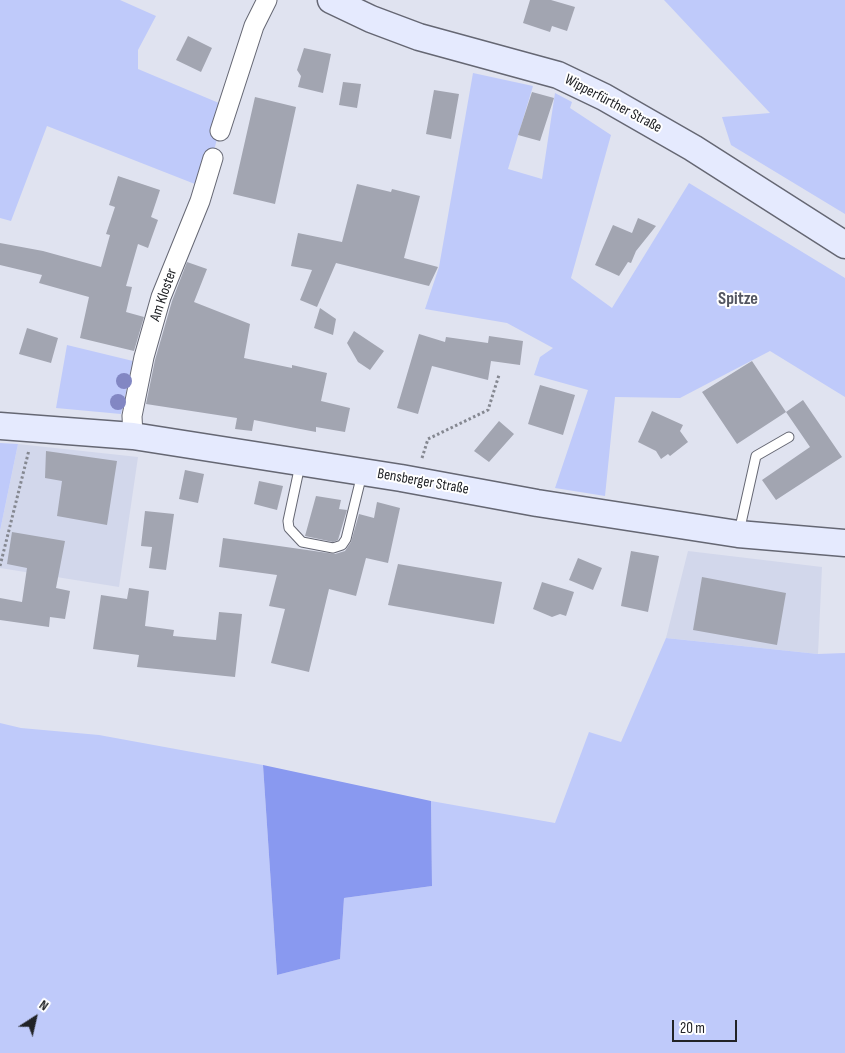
<!DOCTYPE html>
<html>
<head>
<meta charset="utf-8">
<style>
	body { margin:0 }
	#map { position:relative; width:845px; height:1053px; overflow:hidden; background:#e0e3f0; font-family:"Sofia Sans Condensed",sans-serif }
	canvas { display:block }
	.north { position:absolute; left:10px; top:993px; width:50px; height:50px; -webkit-text-stroke:4px #fff; paint-order:stroke; rotate:35deg; font-size:14px; font-weight:700; line-height:20px; text-align:center; color:#212327 }
	.north::after { content:''; display:block; margin:auto; width:18px; height:22px; background:#212327; clip-path:polygon(50% 0,100% 100%,50% 72%,0 100%) }
	.scale { position:absolute; left:672px; top:1020px; width:65px; height:22px; box-sizing:border-box; border:2px solid #212327; border-top:0; padding-left:6px; font-size:15px; line-height:18px; white-space:nowrap; color:#212327; -webkit-text-stroke:4px #fff; paint-order:stroke }
</style>
</head>
<body>
<div id="map">
<canvas width="845" height="1053"></canvas>
<div class="north">N</div>
<div class="scale">20 m</div>
</div>
<script>
const g = document.querySelector('canvas').getContext('2d');
g.lineJoin = 'round';
function fill(path, color) { g.fillStyle = color; g.fill(path, 'evenodd'); }
const poly = rows => new Path2D(rows.map(r => 'M' + r).join(''));
function strokePath(path, color, width, dash) { g.strokeStyle = color; g.lineWidth = width; g.lineCap = dash ? 'butt' : 'round'; g.setLineDash(dash || []); g.stroke(path); }
function write(font, color, halo, rows, align = 'center') {
  g.font = font + ' "Sofia Sans Condensed",sans-serif'; g.lineWidth = 4; g.setLineDash([]); g.textBaseline = 'middle'; g.strokeStyle = halo; g.fillStyle = color; for (const [text, x, y, turn = 0] of rows) {
    g.save(); g.translate(x, y); g.rotate((+turn || 0) * Math.PI / 180); g.textAlign = isNaN(turn) ? turn : align; if (halo) g.strokeText(text, 0, 0); g.fillText(text, 0, 0); g.restore();
  }
}
const built = poly([
	[18,444,138,457,119,587,0,568,0,531],
	[688,551,822,567,818,654,666,638]
]);
const green = poly([
	[0,0,120,0,156,16,138,50,138,69,226,106,213,154,200,186,47,126,11,221,0,218],
	[664,0,845,0,845,214,731,145,722,117,770,113],
	[473,73,533,86,508,169,542,179,555,93,572,102,570,108,611,135,571,278,612,308,689,183,845,278,845,397,770,351,680,398,615,397,605,496,555,488,588,390,534,375,540,357,553,348,507,323,425,309,439,267],
	[67,345,133,361,121,414,56,408],
	[0,443,18,444,0,531],
	[666,638,818,654,845,653,845,1053,0,1053,0,723,21,728,99,735,263,765,277,975,340,959,344,898,432,886,431,801,555,823,589,732,621,742]
]);
const forest = poly([
	[263,765,431,801,432,886,344,898,340,959,277,975]
]);
const building = poly([
	[530,0,551,0,575,7,567,31,552,26,550,32,523,23],
	[188,36,212,48,201,72,176,60],
	[304,48,331,54,323,93,298,87,301,76,297,70],
	[343,82,361,84,357,108,339,105],
	[434,90,459,94,451,139,426,134],
	[532,92,554,98,540,141,518,135],
	[255,97,296,107,275,204,233,194],
	[118,176,160,190,151,217,158,220,148,248,138,244,126,286,132,287,126,312,144,317,134,351,80,338,89,297,39,283,42,275,0,265,0,243,43,251,101,267,110,235,106,234,115,207,109,205],
	[357,184,391,192,392,189,420,196,404,258,438,267,429,286,336,263,317,307,300,300,312,270,291,266,298,233,342,242],
	[638,218,656,226,636,251,631,263,628,262,619,276,595,265,613,225,632,233],
	[187,262,207,269,194,302,250,324,244,358,292,368,292,365,327,373,321,401,350,408,345,432,316,427,316,432,254,420,252,431,235,429,237,418,146,404,155,360,172,301],
	[320,308,336,319,333,335,314,328],
	[27,328,58,338,51,363,19,354],
	[354,331,384,351,370,370,358,362,347,343],
	[419,334,445,342,446,337,488,343,489,336,523,341,520,365,491,361,488,380,432,366,418,414,397,408],
	[752,361,786,412,737,444,702,392],
	[540,385,575,395,563,435,528,424],
	[803,400,842,457,776,500,762,480,810,447,786,412],
	[652,411,683,425,680,431,688,442,670,456,668,454,661,459,656,451,638,442],
	[499,421,514,434,489,462,474,451],
	[46,451,117,461,107,525,57,516,62,481,45,478],
	[185,470,204,474,198,503,179,499],
	[259,481,283,486,277,510,254,504],
	[316,496,341,500,339,509,347,510,338,540,333,542,305,536],
	[377,502,400,508,388,563,366,558,356,596,329,589,309,672,271,663,285,609,269,606,277,575,219,567,223,538,335,554,345,551,351,542,359,514,374,518],
	[145,511,174,514,166,570,149,568,152,547,141,546],
	[12,532,65,541,56,588,70,591,65,619,50,617,49,627,0,620,0,598,22,602,27,568,7,564],
	[631,551,659,556,648,612,621,606],
	[578,558,602,568,593,590,569,580],
	[398,564,502,582,494,624,388,605],
	[702,577,786,593,777,645,693,630],
	[542,582,574,592,566,616,560,614,552,617,533,609],
	[129,588,149,591,145,626,174,630,173,636,216,640,219,612,242,614,235,677,137,667,139,655,93,649,101,595,127,599]
]);
const path = poly([
	[422,458,428,439,488,410,499,375],
	[0,566,29,450]
]);
const service = poly([
	[300,465,288,521,289,528,302,542,333,548,342,545,346,539,362,474],
	[739,532,756,456,789,437]
]);
const minor = poly([
	[220,131,254,26,267,0],
	[133,436,132,416,144,357,161,297,200,201,213,158]
]);
const secondary = poly([
	[331,0,371,19,419,37,558,75,604,97,693,148,845,245],
	[0,426,133,436,401,478,537,503,738,534,845,543]
]);
const trees = [
	[124,381],
	[118,402]
];
const streetNames = [
	["Wipperfürther Straße",613,104,28],
	["Am Kloster",164,295,-71],
	["Bensberger Straße",423,482,10]
];
const quarterNames = [
	["Spitze",738,299]
];
fill(built, '#d2d7eb');
fill(green, '#bfcafa');
fill(forest, '#8999f0');
fill(building, '#a2a5b1');
strokePath(service, '#656773', 11);
strokePath(minor, '#656773', 21);
strokePath(secondary, '#656773', 29);
strokePath(path, '#858891', 3, [2.5, 2.5]);
strokePath(service, '#fff', 9);
strokePath(minor, '#fff', 19);
strokePath(secondary, '#e5eafe', 26);
g.fillStyle = '#8287c3';
for (const [x, y] of trees) { g.beginPath(); g.arc(x, y, 8, 0, 2 * Math.PI); g.fill(); }
write('15px', '#212327', '#fff', streetNames);
write('bold 18px', '#535661', '#fff', quarterNames);
</script>
</body>
</html>
